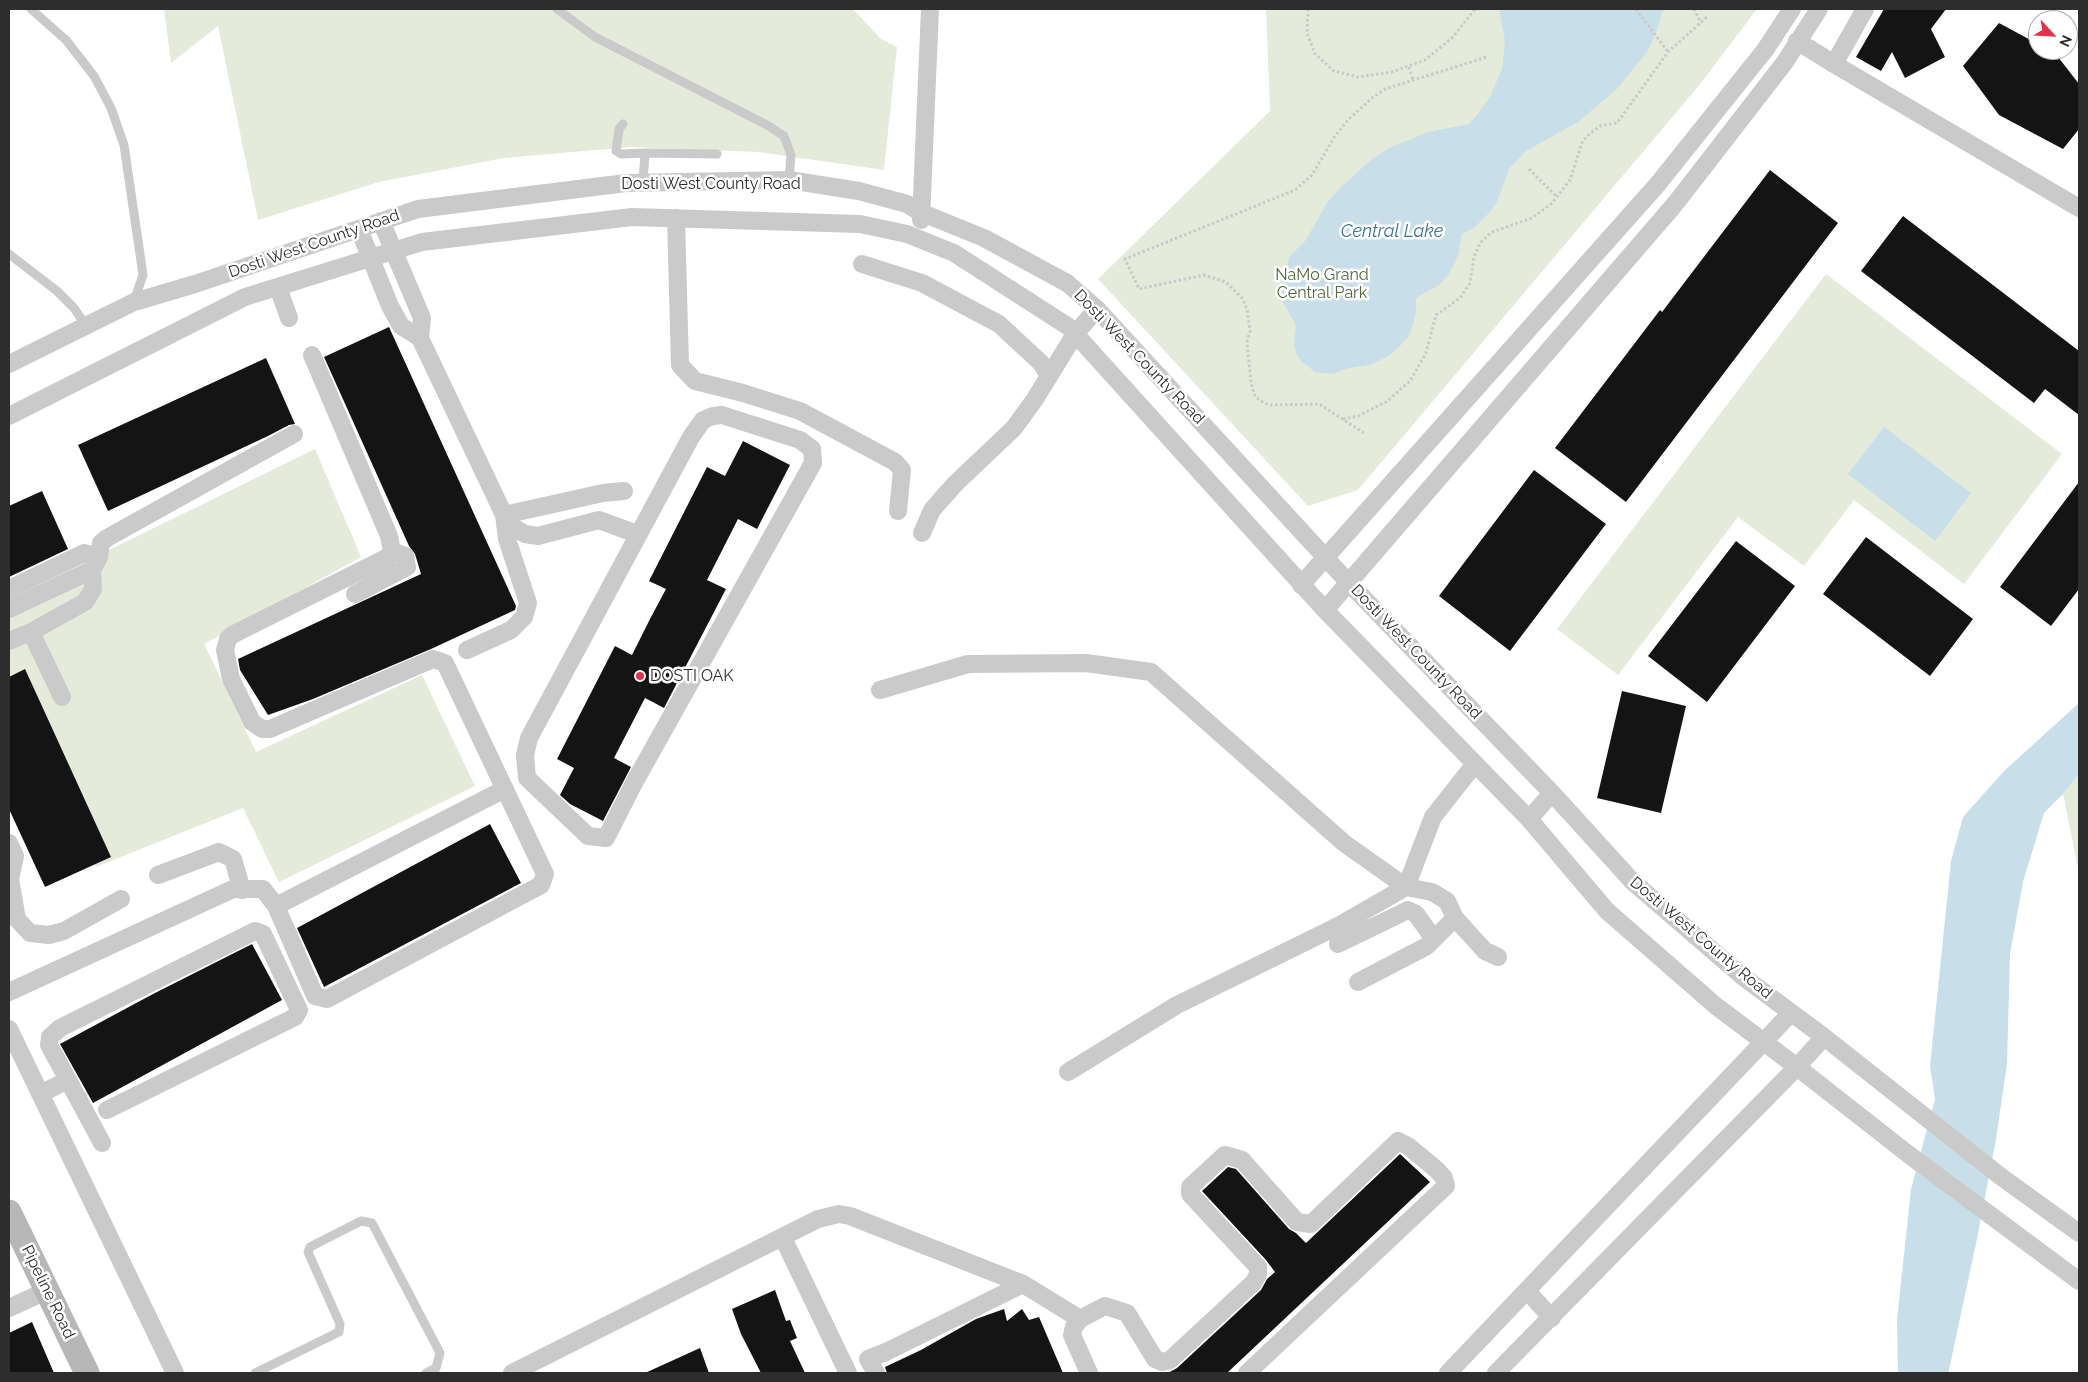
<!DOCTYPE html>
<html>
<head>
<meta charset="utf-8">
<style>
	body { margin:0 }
	#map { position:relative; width:2088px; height:1382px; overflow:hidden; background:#fff; font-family:Raleway,sans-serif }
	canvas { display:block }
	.frame { position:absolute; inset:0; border:10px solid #2d2d2d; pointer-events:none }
	.north { position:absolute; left:2028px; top:10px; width:50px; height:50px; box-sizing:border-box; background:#fff; border:1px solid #ababab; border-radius:50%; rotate:115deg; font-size:14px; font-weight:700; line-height:20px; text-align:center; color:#2d2d2d }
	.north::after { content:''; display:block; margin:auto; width:18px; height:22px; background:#e1334b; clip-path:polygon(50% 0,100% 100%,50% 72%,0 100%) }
</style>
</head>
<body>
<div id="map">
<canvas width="2088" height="1382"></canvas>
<div class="frame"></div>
<div class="north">N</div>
</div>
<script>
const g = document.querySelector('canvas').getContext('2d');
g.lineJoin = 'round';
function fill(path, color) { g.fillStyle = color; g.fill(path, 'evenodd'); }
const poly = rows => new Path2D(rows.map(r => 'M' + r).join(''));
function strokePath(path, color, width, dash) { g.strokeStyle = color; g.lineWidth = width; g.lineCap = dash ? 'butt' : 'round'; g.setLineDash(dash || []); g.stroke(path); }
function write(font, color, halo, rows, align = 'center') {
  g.font = font + ' Raleway,sans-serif'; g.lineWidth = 5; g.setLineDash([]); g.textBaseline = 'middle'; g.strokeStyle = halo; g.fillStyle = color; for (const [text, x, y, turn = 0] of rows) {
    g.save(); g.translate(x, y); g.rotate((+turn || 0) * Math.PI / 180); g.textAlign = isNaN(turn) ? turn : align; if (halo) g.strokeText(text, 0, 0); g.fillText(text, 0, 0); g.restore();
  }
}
const green = poly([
	[164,9,853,9,881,39,897,47,884,170,758,152,631,147,504,158,379,182,258,220,218,26,171,63],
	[1266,9,1757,9,1701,83,1358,490,1308,506,1098,279,1270,111],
	[1826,274,2062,454,1964,584,1854,500,1804,566,1738,517,1618,675,1557,629],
	[315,449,361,557,204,644,256,752,422,675,475,786,279,882,243,808,96,867,9,679,9,599],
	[2079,774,2079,873,2063,794]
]);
const water = poly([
	[1499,9,1663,9,1656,33,1647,52,1617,89,1578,122,1526,151,1509,169,1497,202,1491,211,1474,228,1462,234,1458,256,1448,275,1439,285,1416,298,1416,311,1413,324,1408,337,1399,347,1389,356,1370,365,1349,368,1332,374,1315,372,1301,361,1296,353,1294,343,1296,325,1283,302,1282,278,1290,256,1306,240,1327,203,1341,187,1372,159,1389,148,1428,132,1469,124,1480,111,1490,97,1502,69,1505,41],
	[1884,427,1971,493,1935,541,1848,474],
	[2079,703,2079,774,2063,794,2044,813,2023,882,2010,954,2007,1064,1996,1139,1977,1239,1949,1370,1948,1373,1898,1373,1897,1320,1911,1189,1935,1099,1930,1066,1951,861,1963,817,2005,770]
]);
const building = poly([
	[1884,9,1946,9,1931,29,1945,57,1905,78,1892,52,1881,71,1856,57],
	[1999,23,2038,44,2038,50,2049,50,2055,53,2079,84,2079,129,2063,149,1999,115,1963,66],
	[1770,170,1838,223,1626,502,1555,448,1660,310,1662,312],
	[1903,216,2079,351,2079,415,2045,389,2034,403,1861,271],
	[389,327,516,606,515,610,431,649,313,699,268,715,240,670,238,659,421,574,415,554,409,546,324,357],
	[266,358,295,424,289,425,268,436,108,511,78,445],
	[743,441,790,465,757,529,738,519,707,580,726,589,664,708,645,698,614,758,631,767,603,821,570,804,560,795,574,768,557,759,615,646,632,655,650,619,666,589,649,581,707,467,725,476],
	[1534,470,1606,524,1510,651,1439,596],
	[2079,482,2079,589,2051,626,2000,587],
	[42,491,68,549,9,577,9,506],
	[1866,537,1973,619,1930,676,1823,594],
	[1736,541,1795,586,1707,702,1648,656],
	[25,669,111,857,45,887,9,809,9,677],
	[1622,691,1686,706,1661,813,1597,798],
	[490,824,521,883,324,987,297,928],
	[252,944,282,1000,93,1103,60,1044,153,994],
	[1400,1154,1430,1182,1227,1373,1168,1373,1177,1368,1261,1290,1267,1279,1275,1272,1266,1260,1202,1191,1228,1167,1236,1169,1289,1229,1296,1233,1306,1243],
	[775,1290,786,1321,790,1320,797,1338,790,1341,805,1373,761,1373,741,1334,732,1309],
	[1004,1309,1007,1321,1022,1309,1029,1320,1039,1317,1063,1373,887,1373,885,1367,921,1350,976,1319],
	[32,1322,54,1373,9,1373,9,1333],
	[700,1348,709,1373,645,1373]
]);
const path = poly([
	[1308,9,1307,33,1315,54,1334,71,1358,77,1392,72,1425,60,1453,37,1475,9],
	[1636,9,1668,52],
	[1694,9,1701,23],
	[1409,67,1413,80],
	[1529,169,1557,197],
	[1343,419,1358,416,1386,402,1410,381,1426,353,1436,315,1460,298,1470,283,1474,257,1480,243,1492,232,1532,218,1552,203,1570,180,1582,143,1587,136,1600,126,1617,123,1668,52,1707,17],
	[1364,433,1319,404,1269,405,1259,400,1255,396,1251,383,1247,342,1250,331,1247,309,1242,298,1226,282,1204,275,1139,289,1125,259,1295,190,1312,175,1335,136,1349,119,1372,98,1385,89,1487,57]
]);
const lane = poly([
	[31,9,66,40,94,76,111,108,124,145,143,275,134,301],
	[557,9,595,37,767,125,784,136,791,155,789,180],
	[623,124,619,129,616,151,621,154,645,153],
	[643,182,645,153,717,154],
	[9,254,57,291,74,308,86,326],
	[255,1373,339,1332,340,1324,308,1252,310,1247,361,1221,372,1223,440,1353,436,1368,426,1373]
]);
const street = poly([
	[1865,9,1834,64,2079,208],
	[1797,41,1834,64],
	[676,218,680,365,695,381,743,393,800,411,895,462,902,470,898,511],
	[921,220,930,9],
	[381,221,422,318,420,338,504,515,513,527,525,534,538,536,599,520,637,534],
	[359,229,390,306,401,326,420,338],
	[862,264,922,283,999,324,1041,363,1049,376],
	[278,287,289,318],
	[312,355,389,536,392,551,388,557,232,635,228,639,225,650,231,679,252,722,262,729,270,729,433,659,445,663,545,874,541,885,327,999,315,996,276,906,505,789],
	[9,364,134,302,195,284,418,209,626,183,789,180,859,191,907,204,920,212,984,238,1067,283,1097,309,1348,582,1552,793,1633,882,1742,976,1824,1037,2000,1176,2079,1233],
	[722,415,800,440,812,449,813,463,634,783,606,838,588,836,527,778,525,755,529,738,691,437,703,420,713,416,722,415],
	[9,416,245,297,422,242,632,217,860,224,907,234,954,253,1069,327,1325,610,1529,819,1607,911,1716,1006,1797,1067,1908,1154,2079,1281],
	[504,515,603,493,624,491],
	[922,533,932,510,955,484,1014,428,1035,399,1075,334,1097,309],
	[1301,585,1657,185,1765,50,1792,9],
	[9,589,84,553,99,557],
	[355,594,407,567,405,556,392,551],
	[9,609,92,570,99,557,101,543,107,538,294,434],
	[1325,610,1675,204,1785,62,1819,9],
	[9,641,31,632],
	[467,650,511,630,524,617,528,603,507,539,504,515],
	[880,690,968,664,1086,663,1151,672,1344,843,1406,887,1432,892,1447,901,1455,918,1485,951,1498,957],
	[62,697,31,632,85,602,93,589,92,570],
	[1529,819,1552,793],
	[9,843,15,856,10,879,17,919,30,933,49,935,64,931,121,899],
	[158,875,219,852,233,859,242,890],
	[1338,944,1408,910,1416,914,1434,939],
	[1358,982,1427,946,1455,918],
	[9,992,233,889,263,889,276,906],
	[9,1029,175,1373],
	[1068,1072,1177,1005,1338,926,1406,887,1433,817,1474,765],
	[68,1080,49,1045,50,1037,60,1028,255,931,263,934,299,1010,295,1017,107,1110],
	[40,1094,68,1080,102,1143],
	[783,1238,848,1373],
	[1527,1291,1552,1318],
	[9,1308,46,1291],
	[512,1373,818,1219,839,1214,850,1216,1023,1284,1080,1319],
	[876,1373,868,1359,886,1352,1023,1284],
	[1089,1373,1072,1335,1074,1327,1080,1319,1105,1306,1127,1313,1155,1359,1162,1362,1170,1360,1254,1282,1258,1274,1258,1267,1190,1194,1190,1187,1225,1155,1242,1160,1297,1222,1311,1224,1398,1141,1408,1146,1437,1170,1444,1178,1446,1186,1247,1373],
	[1448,1373,1791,1013],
	[1496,1373,1797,1067,1824,1037]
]);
const secondary = poly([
	[9,1212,87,1373]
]);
const markers = [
	[640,676,5,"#e1334b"]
];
const streetNames = [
	["Dosti West County Road",711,184],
	["Dosti West County Road",314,244,-19],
	["Dosti West County Road",1139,357,46],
	["Dosti West County Road",1416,652,46],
	["Dosti West County Road",1701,938,40],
	["Pipeline Road",48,1292,64]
];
const parkNames = [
	["NaMo Grand",1322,275],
	["Central Park",1322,293]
];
const poiNames = [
	["DOSTI OAK",650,676]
];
const waterNames = [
	["Central Lake",1392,232]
];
fill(green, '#e5ebdb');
fill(water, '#c8dfea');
fill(building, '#141414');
strokePath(path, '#cacaca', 3, [2.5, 2.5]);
strokePath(lane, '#cacaca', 9);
strokePath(street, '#cacaca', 18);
strokePath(secondary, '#b7b7b7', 25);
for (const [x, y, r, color] of markers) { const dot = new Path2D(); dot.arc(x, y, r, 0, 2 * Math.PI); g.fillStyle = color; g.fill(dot); strokePath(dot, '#fff', 2); }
write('16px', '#2d2d2d', '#fff', streetNames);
write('16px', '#53683c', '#fff', parkNames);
write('16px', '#2d2d2d', '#fff', poiNames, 'left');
write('italic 18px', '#3e748d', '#fff', waterNames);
</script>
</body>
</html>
